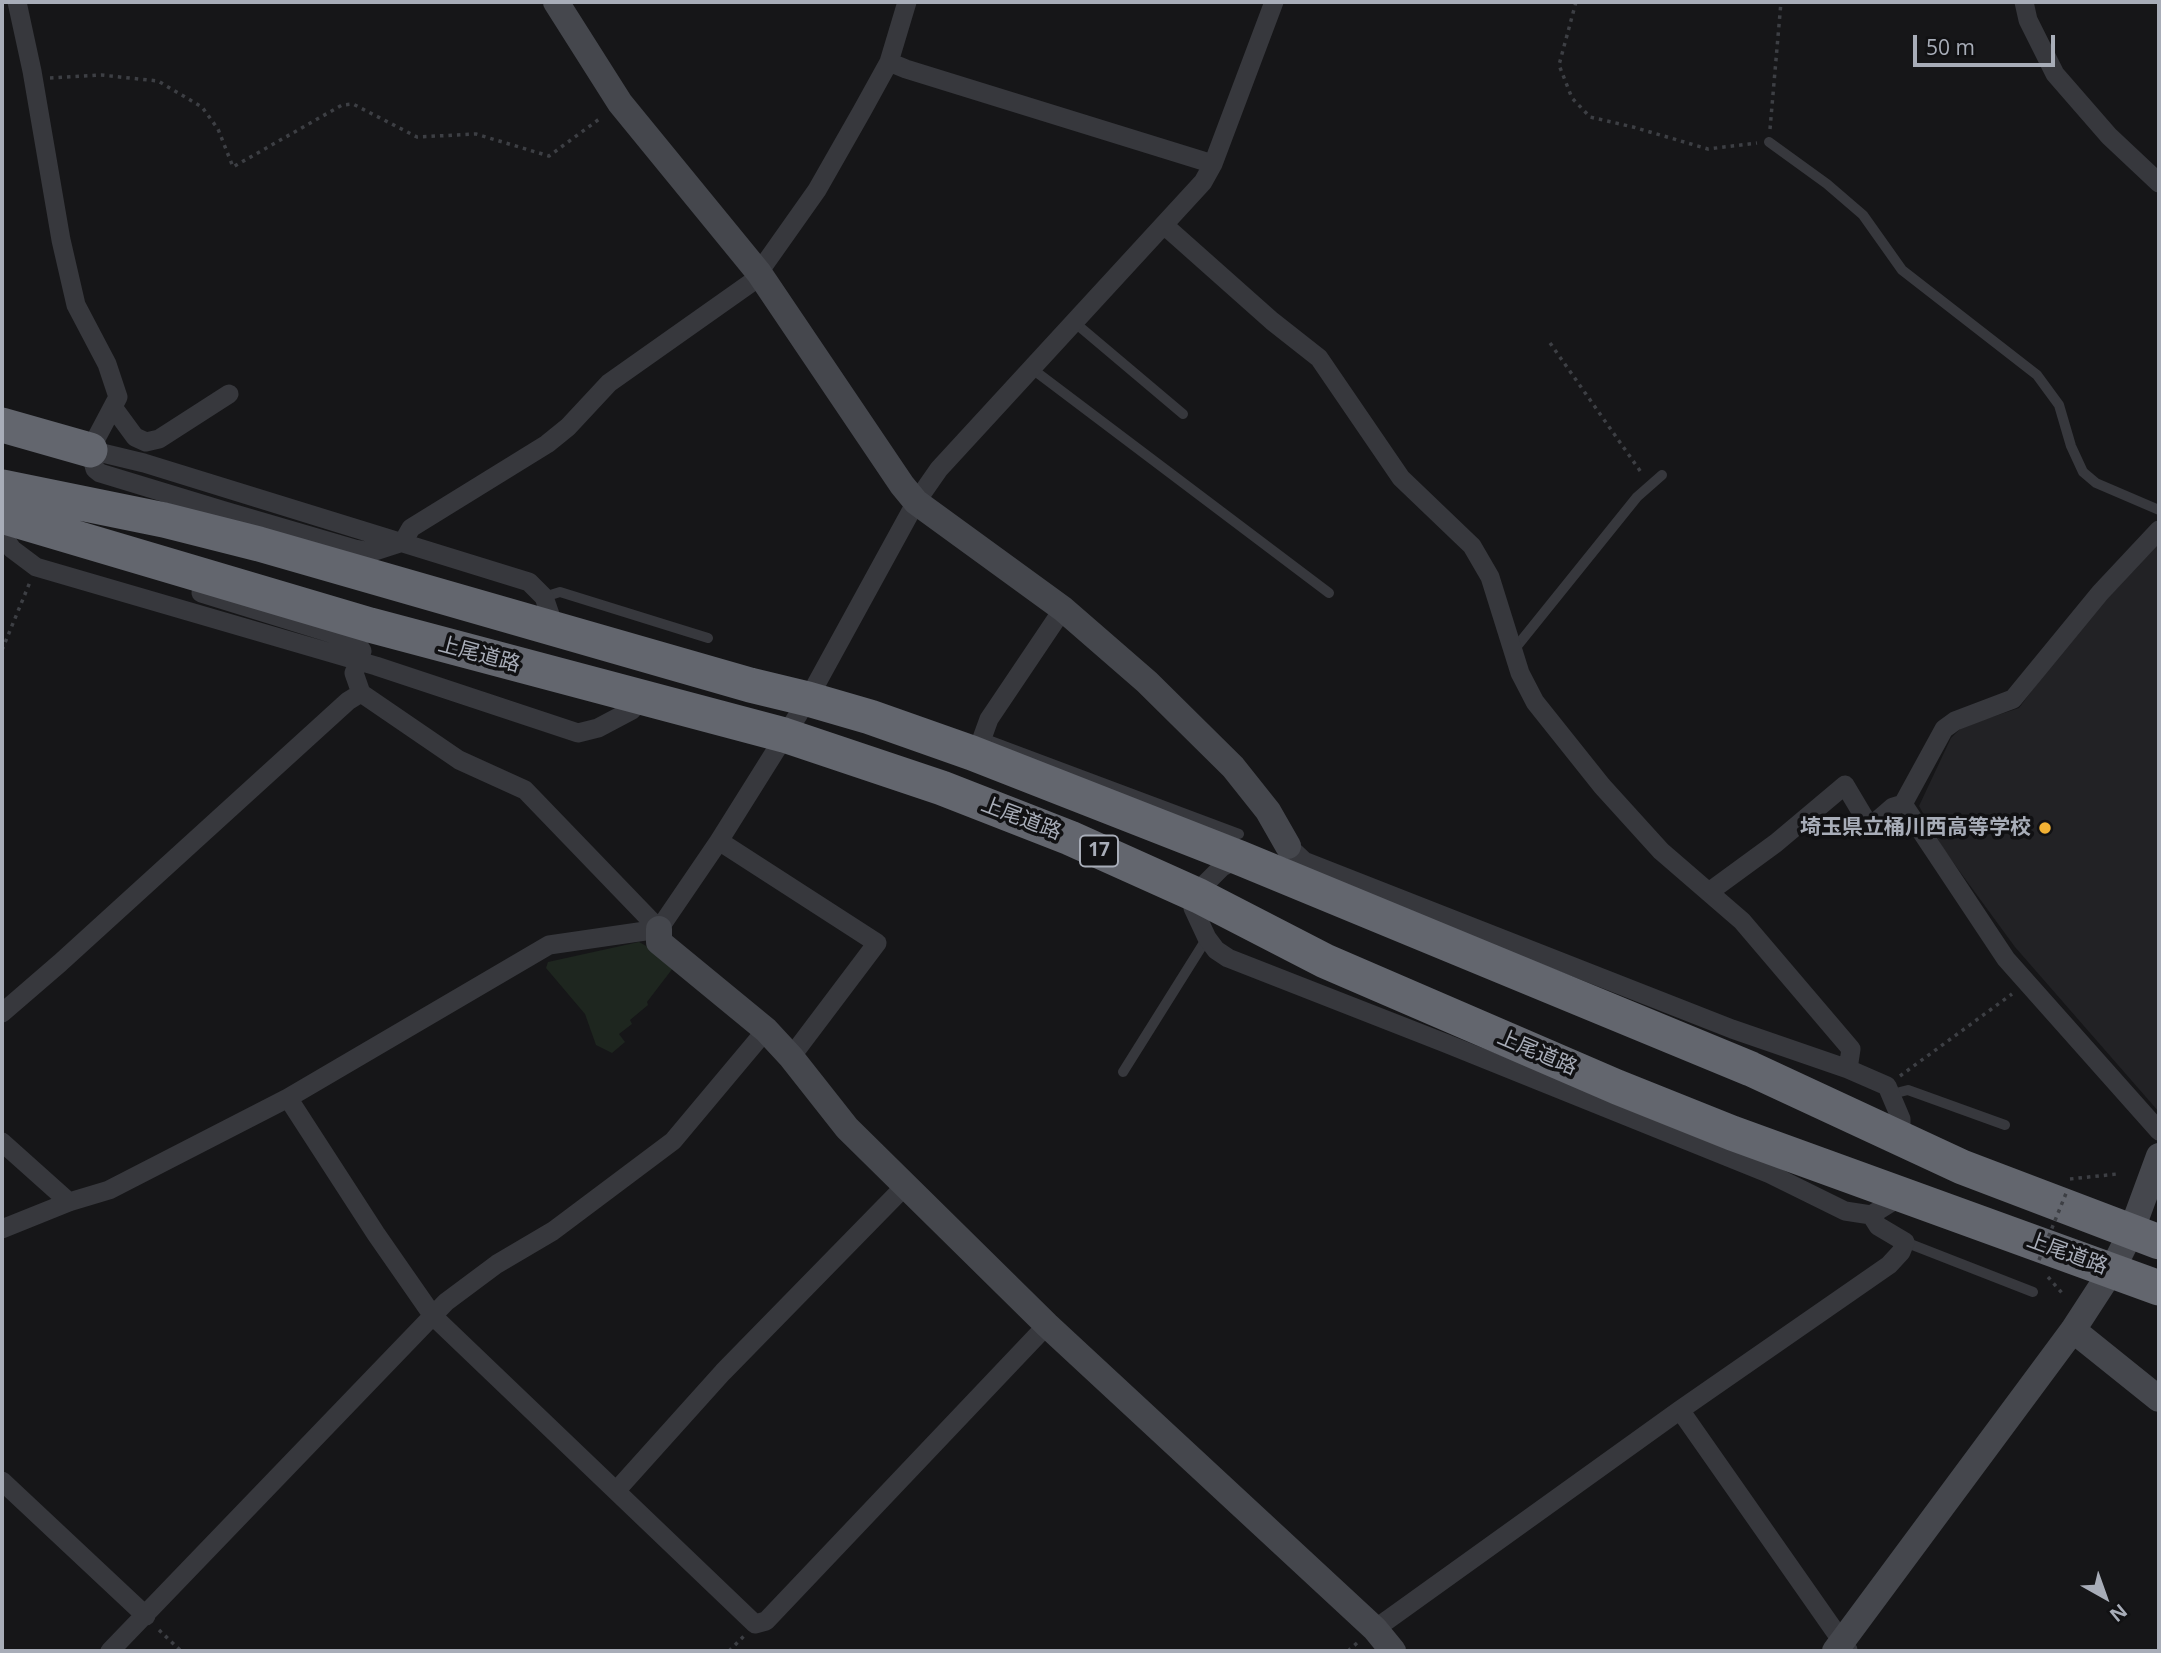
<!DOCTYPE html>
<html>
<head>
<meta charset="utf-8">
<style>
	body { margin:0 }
	#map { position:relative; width:2161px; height:1653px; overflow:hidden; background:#161618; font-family:"Open Sans",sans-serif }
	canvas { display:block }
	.frame { position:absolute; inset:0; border:4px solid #a8adb8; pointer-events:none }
	.north { position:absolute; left:2070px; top:1562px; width:70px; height:70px; -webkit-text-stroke:5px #111113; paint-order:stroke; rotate:140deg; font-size:19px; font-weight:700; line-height:28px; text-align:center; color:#a8adb8 }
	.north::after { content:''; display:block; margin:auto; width:24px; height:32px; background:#a8adb8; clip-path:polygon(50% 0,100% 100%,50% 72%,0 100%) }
	.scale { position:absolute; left:1913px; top:35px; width:142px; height:32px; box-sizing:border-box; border:4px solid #a8adb8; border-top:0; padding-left:9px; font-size:21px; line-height:24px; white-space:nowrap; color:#a8adb8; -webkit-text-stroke:5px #111113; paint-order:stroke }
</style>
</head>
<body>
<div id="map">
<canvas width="2161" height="1653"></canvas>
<div class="frame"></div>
<div class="north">N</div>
<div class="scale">50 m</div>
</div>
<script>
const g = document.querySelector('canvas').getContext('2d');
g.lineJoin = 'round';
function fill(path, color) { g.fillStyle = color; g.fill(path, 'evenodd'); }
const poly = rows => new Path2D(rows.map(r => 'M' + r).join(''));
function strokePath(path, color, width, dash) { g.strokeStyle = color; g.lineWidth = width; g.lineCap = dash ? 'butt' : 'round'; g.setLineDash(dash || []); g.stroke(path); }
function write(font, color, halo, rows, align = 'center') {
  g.font = font + ' "Open Sans","Noto Sans JP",sans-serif'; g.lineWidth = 7; g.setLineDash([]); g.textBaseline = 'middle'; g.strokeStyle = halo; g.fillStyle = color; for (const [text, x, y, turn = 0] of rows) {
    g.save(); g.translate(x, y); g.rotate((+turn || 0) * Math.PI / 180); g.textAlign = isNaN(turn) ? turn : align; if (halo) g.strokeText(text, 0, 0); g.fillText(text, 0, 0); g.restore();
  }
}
const built = poly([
	[2159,542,2159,1112,2015,947,1944,850,1919,806,1951,738,1962,727,2019,708,2071,638]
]);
const green = poly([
	[639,942,648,947,673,968,647,1002,648,1005,630,1020,632,1024,619,1034,625,1042,612,1053,596,1045,585,1014,546,968,548,962]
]);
const path = poly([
	[1576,2,1559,65,1572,98,1590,117,1633,127,1708,149,1757,143],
	[50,78,101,75,158,81,202,107,218,129,233,167,342,105,353,104,417,137,476,134,549,156,602,117],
	[1770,129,1781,2],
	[1550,343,1643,475],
	[2,650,30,582],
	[1900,1076,2012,994],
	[2070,1179,2117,1174],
	[2048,1277,2062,1293],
	[159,1630,181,1651],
	[729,1651,744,1636],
	[1348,1651,1357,1643]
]);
const lane = poly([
	[1769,142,1827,184,1863,215,1902,270,2037,375,2059,405,2071,446,2083,472,2096,483,2159,510],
	[1074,322,1183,414],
	[1031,368,1329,593],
	[544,597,560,592,708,638],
	[1513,651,1637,497,1662,475],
	[980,742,988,740,1239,834],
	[1123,1072,1207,938],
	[1892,1094,1908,1090,2005,1125],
	[1905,1242,2033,1292]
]);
const street = poly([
	[17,2,32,71,61,240,76,305,107,364,118,397,90,450,144,463,529,582,544,597,555,629],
	[2024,2,2028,20,2055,74,2109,136,2159,183],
	[889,62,906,69,1213,164],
	[1164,225,1272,321,1319,358,1401,478,1472,546,1490,577,1520,673,1535,702,1602,786,1661,851,1742,921,1851,1049,1848,1069],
	[113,407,135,437,146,442,159,439,229,394],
	[90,450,95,469,100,473,225,511,355,549,372,552,403,542,411,528,547,444,568,427,609,383,752,282,817,190,862,111,889,62,907,2],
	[2159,530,2100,593,2013,699,1955,721,1944,729,1903,804,2006,959,2159,1131],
	[2,534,12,549,36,567,376,666,578,733,598,728,632,710,640,698],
	[202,588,201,593,356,641,362,651,354,673,361,693,459,760,525,790,659,929],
	[981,741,989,719,1063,609],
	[719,841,877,943,791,1057],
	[1288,846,1304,861,1732,1029,1848,1069,1887,1086,1901,1119,1901,1137],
	[1240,858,1222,867,1204,885,1196,895,1193,908,1207,938,1216,950,1228,958,1445,1043,1770,1174,1845,1211,1871,1215,1903,1195],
	[1709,892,1776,843,1845,785,1870,827,1893,807,1903,804],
	[2,1013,60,963,348,701,361,693],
	[288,1098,376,1234,433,1316,755,1624,766,1621,1047,1325],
	[2,1142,69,1202],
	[2,1229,69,1202,109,1190,288,1098,549,945,659,929,719,841,808,699,916,502,939,469,1203,182,1213,164,1274,2],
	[1680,1410,1848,1650],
	[2,1481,146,1616],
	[616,1491,723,1372,906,1185],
	[1375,1629,1680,1410,1889,1265,1901,1252,1905,1242,1878,1226,1871,1215],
	[110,1651,446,1302,497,1264,553,1231,673,1141,766,1030]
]);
const secondary = poly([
	[556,2,620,103,759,273,902,485,916,502,1063,609,1147,682,1233,767,1268,811,1288,846],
	[659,929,659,942,766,1030,791,1057,847,1128,1047,1325,1375,1629,1393,1651],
	[2073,1330,2159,1399],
	[1835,1651,2073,1330,2112,1270,2131,1232,2159,1156]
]);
const highway = poly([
	[2,425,90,450],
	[2,487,164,520,259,544,750,685,808,699,870,717,972,753,1240,858,1751,1069,1962,1167,2159,1242],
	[2,516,370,625,784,735,942,788,1070,838,1199,896,1325,961,1617,1087,1732,1133,2159,1288]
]);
const pathBridge = poly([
	[2039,1260,2067,1191]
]);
const markers = [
	[2045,828,7,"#f2b134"]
];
const shields = [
	[1099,851,38]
];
const shieldNames = [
	["17",1099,851]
];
const streetNames = [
	["上尾道路",479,655,15],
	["上尾道路",1021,819,21],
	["上尾道路",1537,1053,23],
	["上尾道路",2067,1254,20]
];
const poiNames = [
	["埼玉県立桶川西高等学校",2031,828]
];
fill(built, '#222225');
fill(green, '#1e261f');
strokePath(path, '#3d3f44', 3.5, [3.5, 5]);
strokePath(lane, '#37383d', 10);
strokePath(street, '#37383d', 19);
strokePath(secondary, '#45474d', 26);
strokePath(highway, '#63666e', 35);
strokePath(pathBridge, '#3d3f44', 3.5, [3.5, 5]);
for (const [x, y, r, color] of markers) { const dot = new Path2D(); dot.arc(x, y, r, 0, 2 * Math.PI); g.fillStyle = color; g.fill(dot); strokePath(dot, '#111113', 2.5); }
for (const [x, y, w] of shields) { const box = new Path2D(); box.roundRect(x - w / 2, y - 15.5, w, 31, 5); g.fillStyle = '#111113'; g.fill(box); strokePath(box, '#a8adb8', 2); }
write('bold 19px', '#a8adb8', null, shieldNames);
write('21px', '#a8adb8', '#111113', streetNames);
write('bold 21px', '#a8adb8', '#111113', poiNames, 'right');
</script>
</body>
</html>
